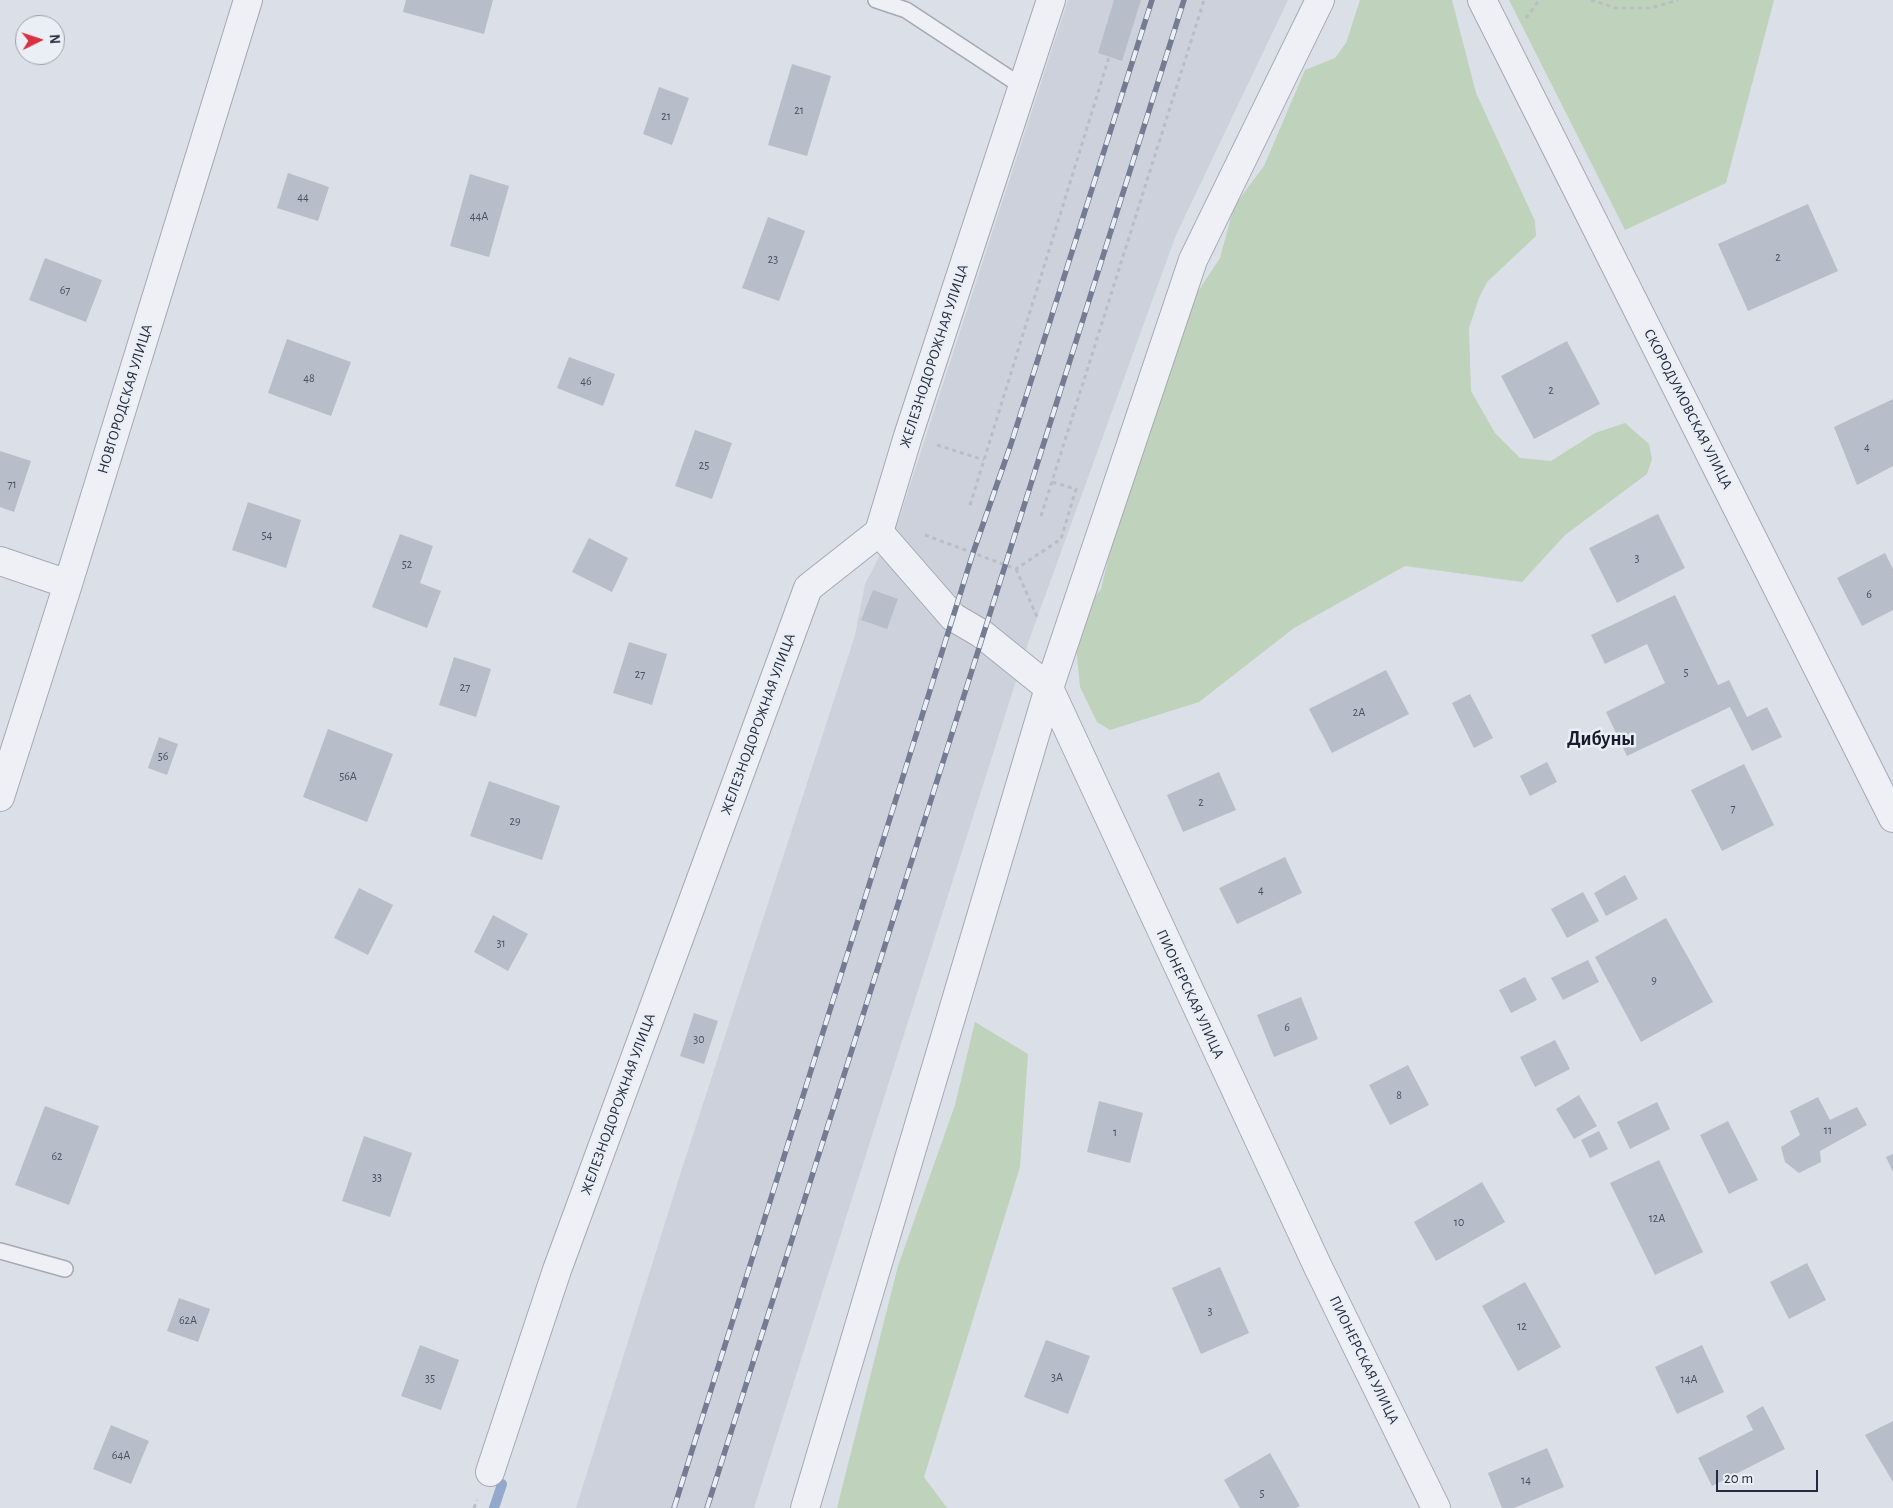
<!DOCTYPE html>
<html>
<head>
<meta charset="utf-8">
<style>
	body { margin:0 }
	#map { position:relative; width:1893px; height:1508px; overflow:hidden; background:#dbdfe7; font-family:"Alegreya Sans",sans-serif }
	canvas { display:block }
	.north { position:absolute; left:15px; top:15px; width:50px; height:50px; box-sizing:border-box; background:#eaeef5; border:1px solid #9ba0ac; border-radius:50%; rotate:86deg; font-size:14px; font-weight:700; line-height:20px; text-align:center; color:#242b3e }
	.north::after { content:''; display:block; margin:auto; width:18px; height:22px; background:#d93240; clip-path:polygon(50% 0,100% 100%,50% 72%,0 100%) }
	.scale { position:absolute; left:1716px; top:1470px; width:102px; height:22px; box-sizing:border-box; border:2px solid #242b3e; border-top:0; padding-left:6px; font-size:15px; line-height:18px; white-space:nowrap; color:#242b3e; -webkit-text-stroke:4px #eaeef5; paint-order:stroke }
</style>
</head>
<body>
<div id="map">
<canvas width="1893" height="1508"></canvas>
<div class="north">N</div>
<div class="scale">20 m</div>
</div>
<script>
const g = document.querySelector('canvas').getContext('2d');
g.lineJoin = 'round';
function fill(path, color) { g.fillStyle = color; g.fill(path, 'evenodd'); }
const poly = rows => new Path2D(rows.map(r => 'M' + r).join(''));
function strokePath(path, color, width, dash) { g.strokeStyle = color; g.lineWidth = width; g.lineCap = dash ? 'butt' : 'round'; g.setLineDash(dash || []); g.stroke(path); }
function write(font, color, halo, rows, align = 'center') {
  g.font = font + ' "Alegreya Sans",sans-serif'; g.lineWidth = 5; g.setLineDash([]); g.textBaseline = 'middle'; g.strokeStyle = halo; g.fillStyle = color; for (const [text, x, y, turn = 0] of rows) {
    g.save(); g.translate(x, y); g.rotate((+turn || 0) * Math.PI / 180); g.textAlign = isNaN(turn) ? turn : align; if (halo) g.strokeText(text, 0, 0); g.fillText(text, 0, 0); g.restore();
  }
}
const built = poly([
	[1068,0,1288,0,1176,235,1028,643,754,1508,576,1508,679,1178,855,635,865,584,899,519]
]);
const green = poly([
	[1360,0,1452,0,1476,93,1535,221,1536,236,1487,282,1479,298,1469,328,1471,391,1495,433,1520,458,1551,461,1595,433,1625,423,1649,444,1652,459,1647,474,1565,535,1522,582,1405,566,1294,628,1199,702,1110,730,1097,722,1080,687,1075,636,1079,617,1101,589,1135,448,1182,316,1220,258,1234,206,1264,166,1305,70,1335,58,1346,43],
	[1509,0,1774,0,1726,183,1625,230],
	[975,1022,1028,1054,1020,1167,924,1477,947,1508,837,1508,898,1266,955,1105]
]);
const stream = poly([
	[494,1508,502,1484]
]);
const building = poly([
	[406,0,493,0,484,34,403,12],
	[1114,0,1141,0,1122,61,1098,53],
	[792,64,831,76,807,156,768,145],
	[659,87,689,98,672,145,643,134],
	[288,173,329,187,318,221,277,208],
	[470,174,509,186,489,257,450,246],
	[1808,204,1838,271,1748,311,1718,244],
	[768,217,805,231,779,301,742,288],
	[45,258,102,280,86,322,29,300],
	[287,339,351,362,331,416,268,393],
	[1567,341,1600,404,1534,439,1501,376],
	[569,357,615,374,603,406,557,388],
	[1893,399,1893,466,1857,485,1834,427],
	[695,430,732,443,712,499,675,486],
	[0,451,31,461,14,512,0,507],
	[248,502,301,520,286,568,232,550],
	[1658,514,1685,568,1617,603,1589,548],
	[400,534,433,546,420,583,441,591,427,628,372,607],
	[589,538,628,558,612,592,572,572],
	[1885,553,1893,569,1893,610,1862,626,1837,578],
	[873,590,898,599,887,629,861,620],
	[1675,595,1718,685,1729,680,1747,717,1767,707,1782,737,1752,751,1730,707,1627,756,1606,712,1665,683,1647,644,1605,664,1591,635],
	[629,642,667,654,652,705,613,693],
	[454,657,491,669,476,717,439,705],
	[1386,670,1409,714,1332,753,1309,709],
	[1470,694,1493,738,1474,748,1452,703],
	[328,729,393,754,367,822,303,797],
	[159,737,178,744,167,775,148,768],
	[1547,762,1557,782,1530,796,1520,776],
	[1744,764,1774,825,1722,851,1691,790],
	[1219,772,1236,810,1183,832,1167,795],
	[489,781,560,806,542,860,470,836],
	[1285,857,1302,893,1237,924,1219,888],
	[1625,875,1638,899,1606,916,1594,893],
	[359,888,393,905,368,955,334,938],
	[1583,892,1599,921,1567,938,1551,909],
	[493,915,528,934,508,971,474,952],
	[1666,918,1713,1002,1641,1042,1595,957],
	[1588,960,1599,982,1563,1000,1551,978],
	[1525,977,1537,1000,1511,1013,1499,990],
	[1301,997,1318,1039,1274,1057,1257,1015],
	[694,1013,718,1021,704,1064,680,1056],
	[1555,1040,1570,1069,1535,1087,1520,1057],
	[1408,1065,1429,1105,1390,1125,1369,1085],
	[1579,1095,1597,1126,1574,1139,1556,1109],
	[1818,1097,1830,1120,1857,1107,1867,1125,1820,1151,1821,1162,1799,1173,1785,1162,1781,1147,1800,1135,1790,1111],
	[1099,1101,1143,1113,1130,1163,1087,1152],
	[1657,1102,1670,1129,1630,1149,1617,1122],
	[45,1106,99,1126,69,1205,15,1185],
	[1728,1121,1758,1180,1729,1194,1700,1135],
	[1599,1131,1608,1149,1590,1158,1581,1140],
	[364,1136,412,1153,390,1217,342,1201],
	[1893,1154,1893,1172,1886,1157],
	[1659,1160,1703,1252,1655,1275,1610,1183],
	[1482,1182,1505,1222,1436,1261,1414,1222],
	[1807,1263,1826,1300,1789,1319,1770,1282],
	[1220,1267,1249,1333,1201,1354,1172,1288],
	[1525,1282,1561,1347,1518,1371,1482,1306],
	[179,1298,210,1309,198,1342,167,1331],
	[1046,1340,1090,1356,1068,1414,1024,1397],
	[420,1345,459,1360,441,1410,401,1396],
	[1702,1345,1724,1392,1677,1414,1655,1367],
	[1763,1406,1785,1449,1712,1486,1698,1458,1753,1430,1746,1416],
	[1893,1421,1893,1482,1865,1435],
	[111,1425,149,1441,131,1484,93,1469],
	[1547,1448,1564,1487,1514,1508,1502,1508,1488,1473],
	[1270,1453,1300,1506,1296,1508,1240,1508,1224,1480]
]);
const path = poly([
	[1591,0,1616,8,1651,8,1678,0],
	[1526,18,1539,0],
	[937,445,984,460],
	[970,505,1109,57],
	[1041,516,1204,0],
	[925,535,1016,569,1061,539,1076,489,1052,482],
	[1016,569,1038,619],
	[474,1508,477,1500]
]);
const service = poly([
	[876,0,906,10,1023,87],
	[0,1251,65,1269]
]);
const minor = poly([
	[1482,0,1893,818],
	[879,532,953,617,982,634,1049,688,1318,1267,1436,1508],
	[0,561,68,584],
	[0,797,68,584,248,0],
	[490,1472,557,1270,808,588,879,532,908,436,1051,0]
]);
const tertiary = poly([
	[805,1508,1049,688,1193,260,1320,0]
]);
const rail = poly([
	[674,1508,973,553,1011,444,1152,0],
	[707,1508,1184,0]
]);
const numberNames = [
	["21",799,110],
	["21",666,116],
	["44",303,197],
	["44А",479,216],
	["2",1778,257],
	["23",773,259],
	["67",65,290],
	["48",309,378],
	["46",586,381],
	["2",1551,390],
	["4",1867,447],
	["25",704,465],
	["71",12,484],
	["54",267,535],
	["3",1637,558],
	["52",407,564],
	["6",1869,594],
	["5",1686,672],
	["27",640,674],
	["27",465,687],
	["2А",1359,712],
	["56",163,756],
	["56А",348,776],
	["2",1201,802],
	["7",1733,808],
	["29",515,821],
	["4",1261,890],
	["31",501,943],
	["9",1654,980],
	["6",1287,1027],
	["30",699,1039],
	["8",1399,1095],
	["11",1828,1130],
	["1",1115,1132],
	["62",57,1156],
	["33",377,1177],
	["12А",1657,1218],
	["10",1459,1222],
	["3",1210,1311],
	["62А",188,1320],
	["12",1522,1326],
	["3А",1057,1377],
	["35",430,1378],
	["14А",1689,1379],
	["64А",121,1455],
	["14",1526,1480],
	["5",1262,1493]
];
const streetNames = [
	["ЖЕЛЕЗНОДОРОЖНАЯ УЛИЦА",934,356,-72],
	["НОВГОРОДСКАЯ УЛИЦА",125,399,-73],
	["СКОРОДУМОВСКАЯ УЛИЦА",1688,409,63],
	["ЖЕЛЕЗНОДОРОЖНАЯ УЛИЦА",758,724,-70],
	["ПИОНЕРСКАЯ УЛИЦА",1190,994,65],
	["ЖЕЛЕЗНОДОРОЖНАЯ УЛИЦА",618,1104,-70],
	["ПИОНЕРСКАЯ УЛИЦА",1364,1360,64]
];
const districtNames = [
	["Дибуны",1601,739]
];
fill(built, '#cdd1dc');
fill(green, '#bfd2bb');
strokePath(stream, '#92a9cb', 10);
fill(building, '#b8bdca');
strokePath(service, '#a4a9b4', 18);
strokePath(minor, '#a4a9b4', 30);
strokePath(tertiary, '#a4a9b4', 30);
strokePath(path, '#b9bdc5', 3, [4, 4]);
strokePath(service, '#eef0f5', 15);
strokePath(minor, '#eef0f5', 28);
strokePath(tertiary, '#eef0f5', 28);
strokePath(rail, '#737c92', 5.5);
strokePath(rail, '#eaeef5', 4, [11]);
write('12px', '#495061', null, numberNames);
write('15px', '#242b3e', '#eaeef5', streetNames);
write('bold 20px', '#161d2e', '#eaeef5', districtNames);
</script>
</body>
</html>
